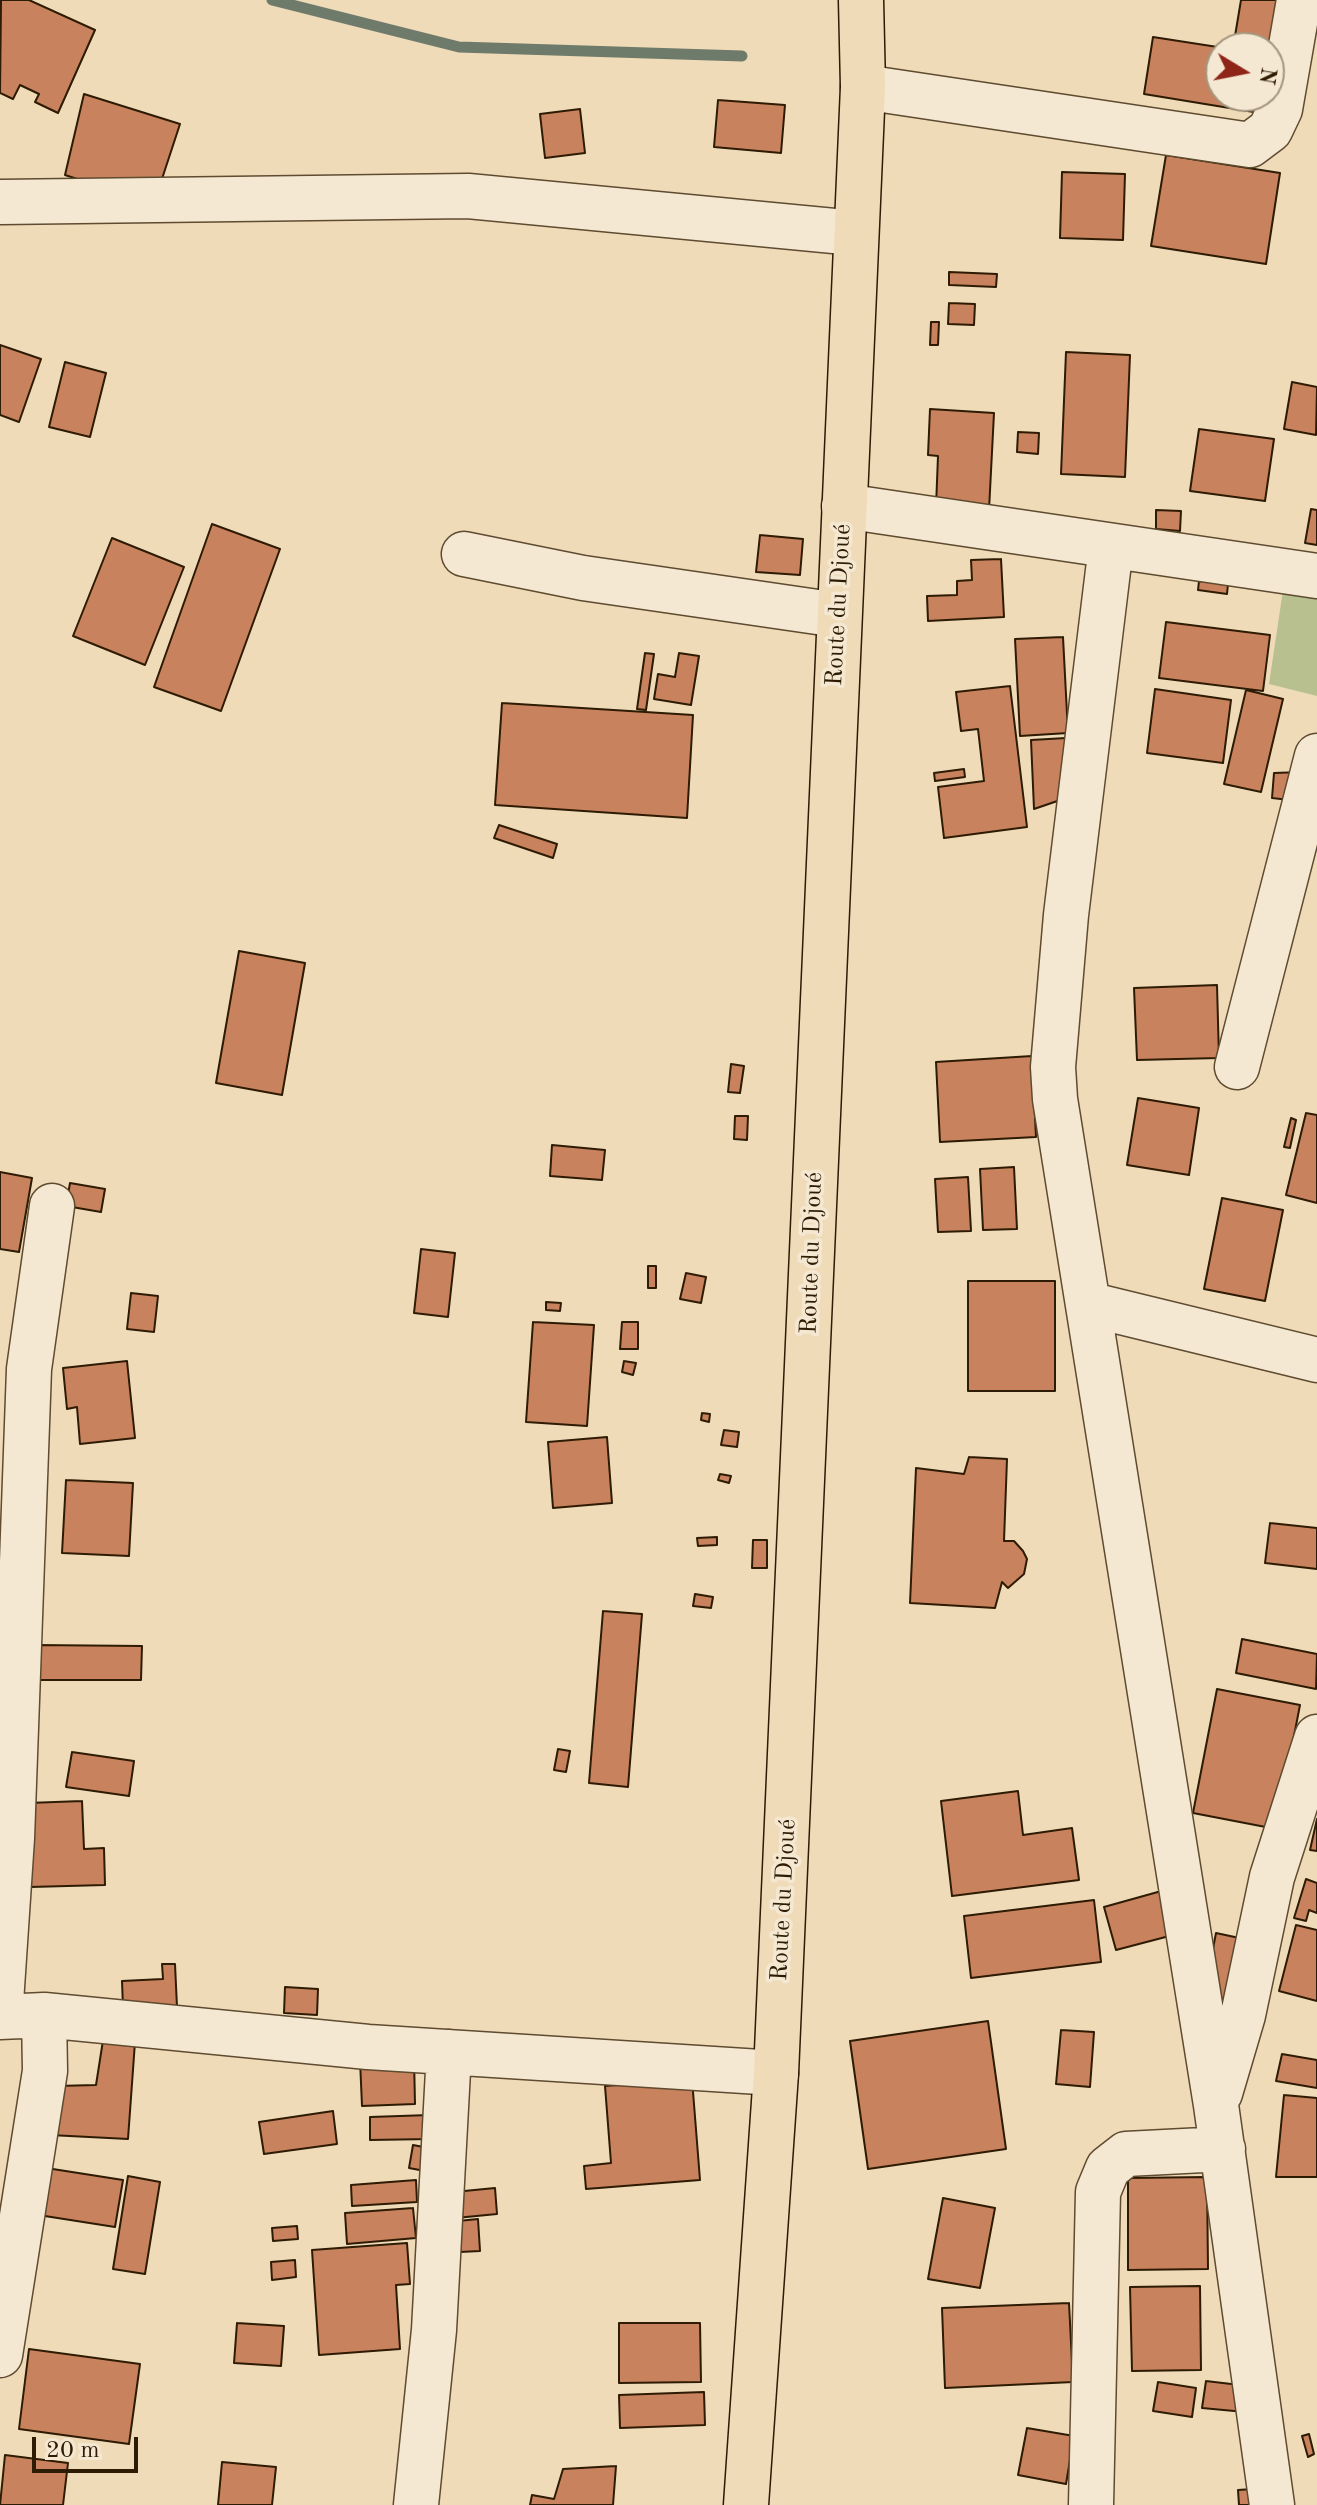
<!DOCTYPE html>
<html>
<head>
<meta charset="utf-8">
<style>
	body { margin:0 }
	#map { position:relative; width:1317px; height:2505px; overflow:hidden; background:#f0dbb9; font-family:"Old Standard TT",serif }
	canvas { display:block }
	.north { position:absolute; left:1205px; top:32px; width:80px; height:80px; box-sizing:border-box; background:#f5e8d2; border:2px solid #a5967f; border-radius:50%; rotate:100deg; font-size:22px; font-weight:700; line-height:32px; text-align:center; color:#2d1b03 }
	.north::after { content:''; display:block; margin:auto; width:28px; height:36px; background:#8f2418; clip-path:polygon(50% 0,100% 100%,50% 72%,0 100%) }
	.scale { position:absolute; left:32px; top:2437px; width:106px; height:36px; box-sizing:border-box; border:4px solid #2d1b03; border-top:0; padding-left:10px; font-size:24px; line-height:28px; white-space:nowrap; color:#2d1b03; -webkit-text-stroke:6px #f5e8d2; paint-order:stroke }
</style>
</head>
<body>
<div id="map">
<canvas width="1317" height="2505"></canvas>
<div class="north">N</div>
<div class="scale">20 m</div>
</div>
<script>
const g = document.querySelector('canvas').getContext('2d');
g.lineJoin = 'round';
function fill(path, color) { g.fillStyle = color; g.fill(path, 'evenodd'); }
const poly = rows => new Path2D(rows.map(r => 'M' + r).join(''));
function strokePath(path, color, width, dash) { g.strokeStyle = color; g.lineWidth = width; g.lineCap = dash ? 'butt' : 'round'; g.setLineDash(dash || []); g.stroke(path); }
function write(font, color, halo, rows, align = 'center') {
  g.font = font + ' "Old Standard TT",serif'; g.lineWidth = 7; g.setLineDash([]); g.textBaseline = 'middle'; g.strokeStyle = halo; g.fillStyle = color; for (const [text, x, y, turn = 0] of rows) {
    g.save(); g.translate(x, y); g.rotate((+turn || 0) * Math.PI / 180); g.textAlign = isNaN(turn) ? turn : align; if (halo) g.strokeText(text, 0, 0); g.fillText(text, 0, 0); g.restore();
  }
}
const green = poly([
	[1283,590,1317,593,1317,696,1269,684]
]);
const stream = poly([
	[272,0,459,47,742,56]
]);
const building = poly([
	[1,0,29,0,95,30,58,113,35,102,39,94,20,85,13,99,0,93,1,0],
	[1241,0,1284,0,1269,48,1233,48,1241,0],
	[1153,37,1224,48,1221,96,1269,96,1266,114,1144,94,1153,37],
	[84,94,180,124,159,188,126,195,65,175,84,94],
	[718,100,785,105,781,153,714,147,718,100],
	[580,109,585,153,545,158,540,114,580,109],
	[1166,155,1280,173,1266,264,1151,246,1166,155],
	[1062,172,1125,174,1123,240,1060,238,1062,172],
	[949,272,997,274,996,287,949,285,949,272],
	[949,303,975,304,974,325,948,324,949,303],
	[931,322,939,322,938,345,930,345,931,322],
	[0,345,41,359,19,422,0,415,0,345],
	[1066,352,1130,355,1125,477,1061,474,1066,352],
	[65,362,106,373,90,437,49,427,65,362],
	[1292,382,1317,387,1316,435,1284,429,1292,382],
	[930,409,994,413,989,510,936,507,938,456,928,455,930,409],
	[1199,429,1274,439,1265,501,1190,491,1199,429],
	[1018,432,1039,433,1038,454,1017,452,1018,432],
	[1311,509,1317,510,1317,545,1305,543,1311,509],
	[1156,510,1181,511,1180,531,1156,529,1156,510],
	[212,524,280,549,221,711,154,687,212,524],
	[760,535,803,539,800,575,756,572,760,535],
	[112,538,184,567,145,665,73,636,112,538],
	[1001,559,1004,617,928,621,927,596,957,595,957,581,972,580,971,560,1001,559],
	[1199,581,1228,584,1227,594,1198,590,1199,581],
	[1166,622,1270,635,1263,691,1159,678,1166,622],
	[1063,637,1068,733,1020,736,1015,639,1063,637],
	[645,653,654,654,646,710,637,709,645,653],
	[679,653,699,656,691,705,654,699,658,674,675,677,679,653],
	[1010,686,1027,827,944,838,938,787,984,781,978,729,961,731,956,692,1010,686],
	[1155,689,1231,700,1223,763,1147,753,1155,689],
	[1246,690,1283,699,1261,792,1224,784,1246,690],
	[502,703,693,715,687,818,495,805,502,703],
	[1084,737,1072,796,1034,809,1031,740,1084,737],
	[964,769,965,777,935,781,934,773,964,769],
	[1302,772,1298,801,1272,798,1274,773,1302,772],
	[499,825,557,844,553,858,494,838,499,825],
	[239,951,305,963,282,1095,216,1083,239,951],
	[1217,985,1219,1058,1137,1060,1134,988,1217,985],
	[1032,1056,1036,1137,940,1142,936,1062,1032,1056],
	[731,1064,744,1066,740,1093,728,1092,731,1064],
	[1138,1098,1199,1108,1189,1175,1127,1165,1138,1098],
	[1306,1113,1317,1115,1317,1203,1286,1195,1306,1113],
	[735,1116,748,1116,747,1140,734,1139,735,1116],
	[1291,1118,1296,1120,1290,1148,1284,1147,1291,1118],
	[552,1145,605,1150,602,1180,550,1176,552,1145],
	[1014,1167,1017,1229,983,1230,980,1169,1014,1167],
	[0,1172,32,1178,19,1252,0,1249,0,1172],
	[968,1177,971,1231,938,1232,935,1179,968,1177],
	[70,1183,105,1189,101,1212,66,1206,70,1183],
	[1222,1198,1283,1210,1265,1301,1204,1289,1222,1198],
	[421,1249,455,1253,448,1317,414,1313,421,1249],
	[648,1266,656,1266,656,1288,648,1288,648,1266],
	[686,1273,706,1277,701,1303,680,1299,686,1273],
	[968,1281,1055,1281,1055,1391,968,1391,968,1281],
	[131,1293,158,1296,154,1332,127,1329,131,1293],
	[546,1302,561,1303,560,1311,546,1310,546,1302],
	[533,1322,594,1325,587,1426,526,1422,533,1322],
	[622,1322,638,1322,638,1349,620,1349,622,1322],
	[127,1361,135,1438,80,1444,77,1407,67,1409,63,1368,127,1361],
	[624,1361,636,1363,633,1375,622,1372,624,1361],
	[702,1413,710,1414,709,1422,701,1420,702,1413],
	[724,1430,739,1432,737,1447,721,1445,724,1430],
	[607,1437,612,1503,553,1508,548,1442,607,1437],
	[969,1457,1007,1459,1004,1541,1014,1541,1023,1551,1027,1559,1024,1574,1008,1588,1002,1582,995,1608,910,1603,916,1468,964,1474,969,1457],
	[720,1474,731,1476,729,1483,718,1480,720,1474],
	[66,1480,133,1483,129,1556,62,1553,66,1480],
	[1270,1523,1317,1528,1317,1569,1265,1563,1270,1523],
	[717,1537,717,1545,698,1546,697,1538,717,1537],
	[753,1540,767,1540,767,1568,752,1568,753,1540],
	[695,1594,713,1597,711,1608,693,1606,695,1594],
	[603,1611,642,1614,628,1787,589,1783,603,1611],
	[1242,1639,1317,1654,1316,1689,1236,1673,1242,1639],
	[35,1645,142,1646,141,1680,35,1680,35,1645],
	[1217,1689,1300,1705,1276,1829,1193,1813,1217,1689],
	[558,1749,570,1751,566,1772,554,1770,558,1749],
	[72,1752,134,1761,129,1796,66,1787,72,1752],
	[1018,1791,1023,1835,1072,1828,1079,1880,952,1896,941,1801,1018,1791],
	[82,1801,84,1849,104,1848,105,1885,30,1887,28,1803,82,1801],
	[1317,1819,1317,1851,1310,1850,1317,1819],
	[1306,1879,1317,1883,1317,1913,1309,1910,1306,1921,1294,1918,1306,1879],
	[1165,1890,1177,1934,1116,1950,1104,1907,1165,1890],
	[1094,1900,1101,1962,971,1978,964,1916,1094,1900],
	[1296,1925,1317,1930,1317,2001,1279,1991,1296,1925],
	[1216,1933,1244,1939,1231,2006,1203,2001,1216,1933],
	[162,1964,175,1964,177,2007,123,2008,122,1981,163,1979,162,1964],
	[285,1987,318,1989,317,2015,284,2013,285,1987],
	[988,2021,1006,2149,868,2169,850,2041,988,2021],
	[1061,2030,1094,2032,1090,2087,1056,2084,1061,2030],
	[104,2034,135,2042,128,2139,50,2135,56,2086,96,2085,104,2034],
	[1282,2054,1317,2060,1317,2088,1276,2081,1282,2054],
	[414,2058,415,2104,362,2106,360,2060,414,2058],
	[692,2079,700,2180,586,2189,584,2166,611,2163,605,2086,692,2079],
	[1284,2095,1317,2098,1317,2177,1276,2177,1284,2095],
	[333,2111,337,2144,264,2154,259,2122,333,2111],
	[430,2115,431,2139,370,2140,370,2117,430,2115],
	[413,2145,434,2149,430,2172,409,2168,413,2145],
	[40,2167,123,2180,115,2227,32,2214,40,2167],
	[128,2176,160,2182,145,2274,113,2269,128,2176],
	[1207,2177,1208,2269,1128,2270,1128,2178,1207,2177],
	[416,2180,417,2202,352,2206,351,2185,416,2180],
	[495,2188,497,2214,456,2218,454,2192,495,2188],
	[943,2198,995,2208,980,2288,928,2279,943,2198],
	[413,2208,416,2238,347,2244,345,2213,413,2208],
	[478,2219,480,2251,460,2252,458,2221,478,2219],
	[297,2226,298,2239,273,2241,272,2228,297,2226],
	[407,2243,410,2284,396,2285,400,2349,319,2355,312,2250,407,2243],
	[295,2260,296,2277,272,2280,271,2262,295,2260],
	[1200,2286,1201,2370,1132,2371,1130,2287,1200,2286],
	[1069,2303,1073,2382,945,2388,942,2308,1069,2303],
	[237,2323,284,2326,281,2366,234,2363,237,2323],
	[619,2323,700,2323,701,2382,619,2383,619,2323],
	[29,2349,140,2364,129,2444,19,2429,29,2349],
	[1206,2381,1248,2386,1245,2412,1202,2408,1206,2381],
	[1158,2382,1196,2388,1192,2417,1153,2411,1158,2382],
	[704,2392,705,2425,620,2428,619,2395,704,2392],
	[1027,2428,1074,2436,1066,2484,1018,2475,1027,2428],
	[1309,2434,1314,2454,1308,2457,1302,2436,1309,2434],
	[5,2455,68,2463,63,2505,0,2505,5,2455],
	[222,2462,276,2467,272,2505,218,2505,222,2462],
	[616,2466,613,2505,530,2505,532,2495,554,2499,563,2469,616,2466],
	[1253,2489,1254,2505,1239,2505,1238,2490,1253,2489]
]);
const minor = poly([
	[863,87,1250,145,1270,130,1280,109,1299,0],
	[0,202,468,196,855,233],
	[844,506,1317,576],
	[1111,546,1066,915,1053,1067,1055,1099,1216,2105,1272,2505],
	[464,554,583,578,838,615],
	[1237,1067,1317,756],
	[52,1206,29,1369,12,1838,0,2017,44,2015,368,2047,776,2073],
	[1088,1304,1317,1360],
	[1220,2093,1243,2015,1272,1877,1317,1737],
	[0,2355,45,2071,44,2015],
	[416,2505,434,2330,449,2052],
	[1091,2505,1098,2192,1108,2168,1126,2154,1223,2149]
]);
const major = poly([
	[746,2505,776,2073,863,87,861,0]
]);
const streetNames = [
	["Route du Djoué",839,605,-87],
	["Route du Djoué",812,1253,-88],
	["Route du Djoué",784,1900,-87]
];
fill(green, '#b9c090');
strokePath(stream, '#6e7b6a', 11);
fill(building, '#c8825d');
strokePath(building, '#2d1b03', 2);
strokePath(minor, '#5e4b30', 47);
strokePath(major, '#2d1b03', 47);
strokePath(minor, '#f5e8d2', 44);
strokePath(major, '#f0dbb9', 44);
write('24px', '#2d1b03', '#f5e8d2', streetNames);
</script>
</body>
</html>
